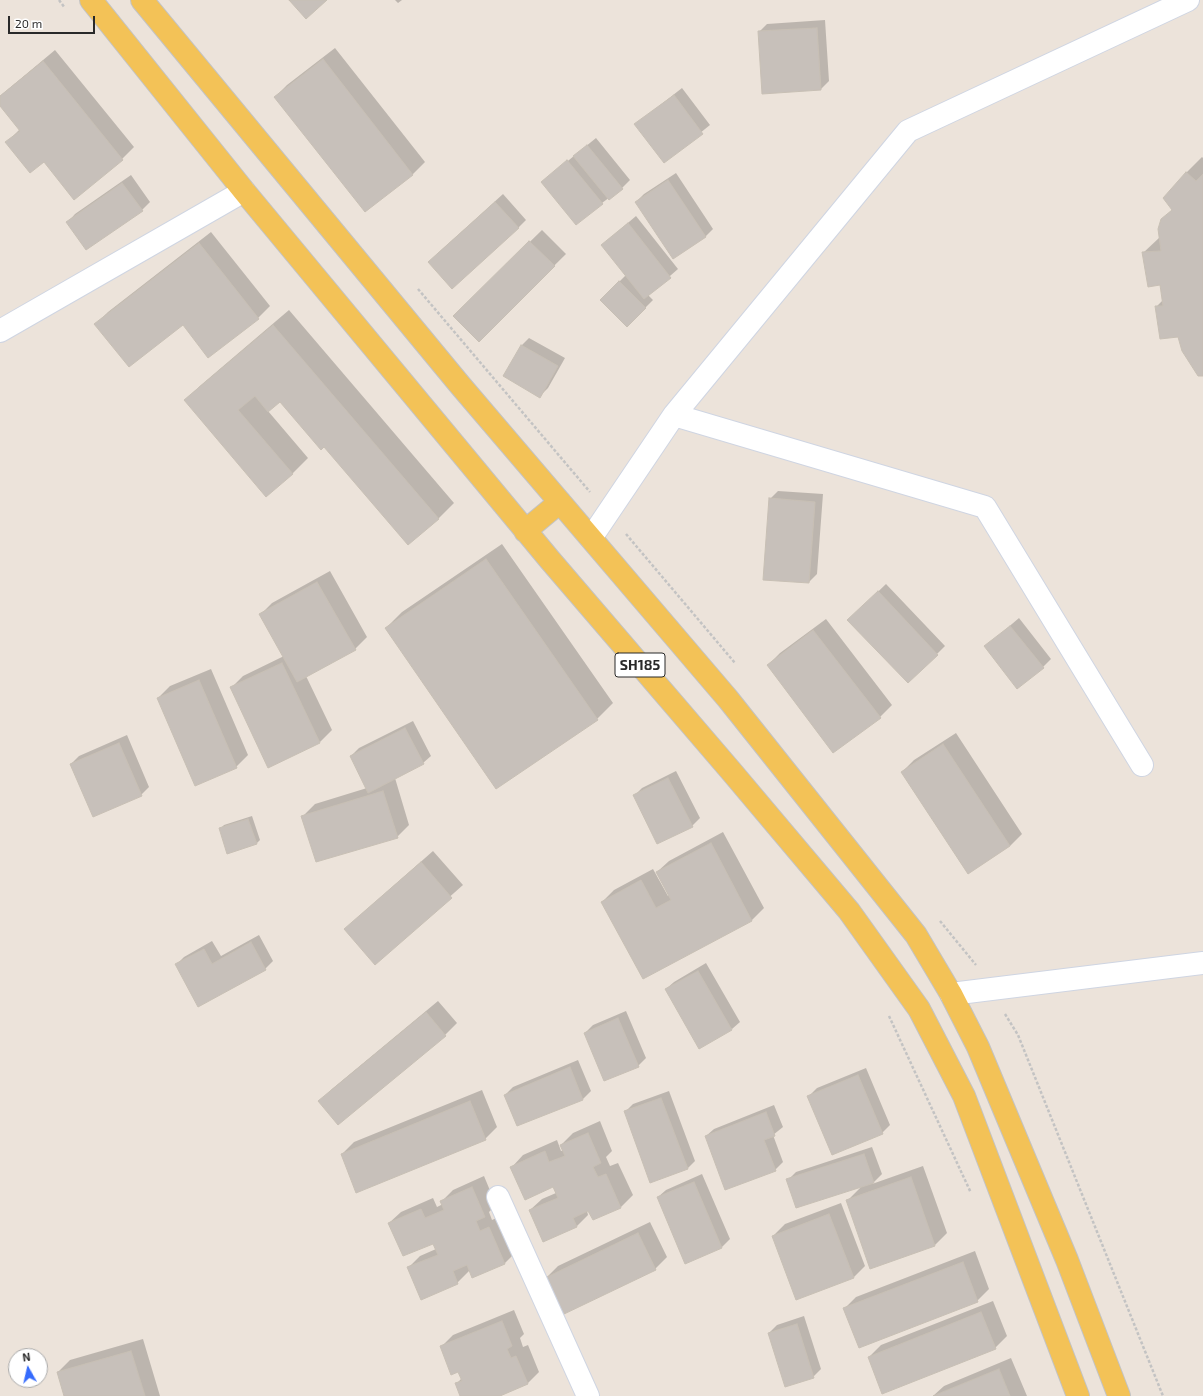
<!DOCTYPE html>
<html>
<head>
<meta charset="utf-8">
<style>
	body { margin:0 }
	#map { position:relative; width:1203px; height:1396px; overflow:hidden; background:#ece3da; font-family:"Exo 2",sans-serif }
	canvas { display:block }
	.north { position:absolute; left:8px; top:1348px; width:40px; height:40px; box-sizing:border-box; background:#fff; border:1px solid #a9a9a9; border-radius:50%; rotate:352deg; font-size:11px; font-weight:700; line-height:16px; text-align:center; color:#292929 }
	.north::after { content:''; display:block; margin:auto; width:14px; height:18px; background:#356bfd; clip-path:polygon(50% 0,100% 100%,50% 72%,0 100%) }
	.scale { position:absolute; left:8px; top:16px; width:87px; height:18px; box-sizing:border-box; border:2px solid #292929; border-top:0; padding-left:5px; font-size:12px; line-height:14px; white-space:nowrap; color:#292929; -webkit-text-stroke:3px #fff; paint-order:stroke }
</style>
</head>
<body>
<div id="map">
<canvas width="1203" height="1396"></canvas>
<div class="north">N</div>
<div class="scale">20 m</div>
</div>
<script>
const g = document.querySelector('canvas').getContext('2d');
g.lineJoin = 'round';
function fill(path, color) { g.fillStyle = color; g.fill(path, 'evenodd'); }
const poly = rows => new Path2D(rows.map(r => 'M' + r).join(''));
function strokePath(path, color, width, dash) { g.strokeStyle = color; g.lineWidth = width; g.lineCap = dash ? 'butt' : 'round'; g.setLineDash(dash || []); g.stroke(path); }
function write(font, color, halo, rows, align = 'center') {
  g.font = font + ' "Exo 2",sans-serif'; g.lineWidth = 3; g.setLineDash([]); g.textBaseline = 'middle'; g.strokeStyle = halo; g.fillStyle = color; for (const [text, x, y, turn = 0] of rows) {
    g.save(); g.translate(x, y); g.rotate((+turn || 0) * Math.PI / 180); g.textAlign = isNaN(turn) ? turn : align; if (halo) g.strokeText(text, 0, 0); g.fillText(text, 0, 0); g.restore();
  }
}
const shadow = poly([
	[395,0,402,0,398,3],
	[825,20,829,81,821,89,759,32,767,24],
	[335,48,425,162,413,174,365,211,275,97,287,85],
	[55,50,134,147,122,159,44,161,7,142,20,129,0,105,0,96],
	[682,88,710,125,664,162,636,124],
	[596,138,630,180,622,188,602,203,542,182],
	[1202,157,1203,158,1203,375,1179,336,1156,307,1163,300,1160,283,1143,253,1160,237,1162,220,1173,209,1186,173],
	[676,173,713,229,705,237,636,202,644,194],
	[131,175,150,202,142,210,68,222,75,214],
	[503,194,526,220,518,228,437,254],
	[636,216,678,269,648,295,653,300,627,326,601,300,626,275,602,245],
	[542,230,566,254,479,340,454,316],
	[211,232,270,306,258,318,183,323,96,324,108,312],
	[289,310,454,503,438,519,324,446,280,400,268,411,308,458,292,474,185,400,201,385],
	[529,338,565,358,548,388,540,396,521,346],
	[778,491,823,494,817,574,809,582,770,499],
	[502,544,613,703,597,719,386,628,402,612],
	[330,571,367,637,355,649,306,676,332,730,320,742,269,767,231,688,243,676,284,656,260,615,272,603],
	[886,584,945,646,937,654,857,612],
	[1019,618,1051,659,1043,667,985,647],
	[826,619,892,705,880,717,768,665,780,653],
	[211,669,248,755,236,767,158,698,170,686],
	[413,721,431,756,423,763,395,778,409,825,397,837,303,816,315,804,367,788,351,756,359,748],
	[956,733,1022,834,1010,846,902,772,914,760],
	[127,735,149,787,141,795,71,764,79,756],
	[676,771,700,818,692,826,634,796,642,788],
	[252,816,260,840,256,844,220,829,224,825],
	[723,832,764,908,752,920,643,978,602,902,614,890,653,869,668,896,670,895,657,872,669,861],
	[433,851,463,885,375,963,357,918],
	[259,935,273,961,265,969,176,965,184,957,212,941,221,956],
	[706,963,740,1022,732,1029,666,989,674,982],
	[438,1001,457,1023,445,1035,320,1101,332,1089],
	[626,1011,646,1058,638,1066,585,1033,593,1025],
	[578,1060,591,1091,583,1099,517,1125,505,1095,513,1087],
	[866,1068,890,1125,882,1133,809,1096,817,1088],
	[482,1090,497,1127,485,1139,342,1154,354,1142],
	[669,1091,695,1161,687,1169,625,1112,633,1104],
	[774,1105,783,1127,773,1135,783,1162,775,1170,706,1136,714,1129],
	[600,1121,612,1151,606,1157,610,1166,618,1163,633,1195,621,1207,587,1211,588,1215,576,1227,530,1210,542,1199,556,1193,553,1186,512,1167,523,1155,557,1140,561,1151,564,1150,561,1145,573,1133],
	[872,1147,882,1174,872,1184,923,1166,947,1233,935,1245,871,1268,847,1201,862,1186,788,1180,796,1172],
	[702,1174,730,1239,722,1247,685,1262,658,1197,666,1190],
	[484,1176,496,1205,489,1212,492,1220,501,1216,517,1251,505,1263,473,1277,470,1270,457,1283,408,1268,420,1256,436,1249,433,1243,389,1223,401,1212,433,1198,437,1207,443,1204,441,1202,453,1190],
	[841,1203,865,1266,853,1278,773,1236,785,1224],
	[650,1222,667,1257,655,1269,546,1278,558,1266],
	[975,1251,989,1289,977,1301,844,1309,856,1297],
	[993,1301,1007,1336,995,1348,869,1357,881,1345],
	[514,1310,524,1334,520,1338,523,1347,528,1345,539,1372,527,1384,497,1396,461,1396,456,1384,462,1378,459,1371,441,1347,453,1335],
	[804,1316,821,1369,813,1377,769,1333,777,1325],
	[143,1339,160,1396,65,1396,58,1372,70,1360],
	[1011,1358,1027,1396,933,1396,944,1386]
]);
const building = poly([
	[289,0,327,0,306,19,289,0],
	[817,28,821,90,762,94,758,31,817,28],
	[323,59,413,175,365,212,274,97,323,59],
	[43,61,123,160,74,200,44,162,30,173,5,142,20,131,0,106,0,96,43,61],
	[674,95,703,134,664,163,634,124,674,95],
	[587,145,623,189,609,200,573,156,587,145],
	[567,160,603,204,576,225,541,182,567,160],
	[1186,172,1196,181,1203,174,1203,376,1198,376,1182,351,1178,337,1160,339,1155,306,1163,306,1160,285,1148,287,1142,252,1161,251,1158,229,1161,219,1172,210,1163,198,1186,172],
	[668,180,706,237,673,259,635,202,668,180],
	[122,183,143,211,86,250,66,222,122,183],
	[495,202,519,228,452,289,428,262,495,202],
	[628,223,671,278,644,299,601,245,628,223],
	[529,241,555,266,479,342,453,316,529,241],
	[199,243,259,319,208,358,183,325,129,367,94,324,199,243],
	[619,281,646,308,627,327,600,300,619,281],
	[273,325,439,519,408,545,324,447,321,450,280,402,268,412,255,396,238,410,293,474,266,497,184,400,273,325],
	[521,345,558,366,540,398,503,376,521,345],
	[769,498,815,502,809,583,763,580,769,498],
	[486,559,598,720,496,789,385,628,486,559],
	[317,582,356,650,297,682,259,614,317,582],
	[878,591,938,655,908,683,847,620,878,591],
	[1010,626,1044,668,1017,689,984,646,1010,626],
	[813,630,881,718,833,753,767,665,813,630],
	[282,663,320,743,268,768,230,687,282,663],
	[199,680,237,768,195,786,157,698,199,680],
	[405,728,424,764,368,793,350,756,405,728],
	[119,743,142,796,93,817,70,764,119,743],
	[943,744,1010,846,968,874,901,772,943,744],
	[668,778,693,827,657,844,633,795,668,778],
	[383,791,398,838,316,862,301,816,383,791],
	[248,819,257,844,227,854,219,828,248,819],
	[711,843,752,921,643,979,601,902,641,880,656,908,671,900,656,872,711,843],
	[421,862,452,898,375,965,344,929,421,862],
	[251,942,266,970,198,1007,175,964,204,949,212,964,251,942],
	[698,971,732,1030,699,1049,665,989,698,971],
	[426,1012,446,1036,338,1125,318,1101,426,1012],
	[618,1018,639,1067,604,1081,584,1033,618,1018],
	[570,1067,583,1100,517,1126,504,1095,570,1067],
	[858,1075,883,1134,832,1155,807,1096,858,1075],
	[661,1098,688,1169,650,1183,624,1111,661,1098],
	[470,1101,486,1140,356,1193,341,1154,470,1101],
	[766,1112,775,1136,764,1140,776,1171,725,1190,705,1136,766,1112],
	[588,1133,601,1163,593,1167,598,1177,606,1174,621,1208,593,1220,588,1211,573,1218,577,1227,543,1242,529,1210,558,1198,553,1187,525,1200,510,1167,545,1151,549,1162,565,1156,560,1145,588,1133],
	[864,1154,874,1183,796,1208,786,1179,864,1154],
	[911,1177,935,1246,870,1269,846,1200,911,1177],
	[694,1182,722,1248,685,1264,657,1197,694,1182],
	[472,1187,485,1217,476,1221,480,1231,489,1227,505,1264,472,1278,467,1265,453,1271,458,1284,421,1300,407,1267,438,1255,433,1244,403,1256,388,1223,421,1209,425,1218,444,1210,440,1201,472,1187],
	[829,1214,854,1278,796,1300,772,1236,829,1214],
	[638,1233,656,1270,562,1315,545,1278,638,1233],
	[963,1262,978,1302,859,1348,843,1308,963,1262],
	[981,1312,996,1349,882,1394,868,1357,981,1312],
	[502,1321,512,1346,507,1349,511,1358,516,1356,528,1384,500,1396,460,1396,455,1383,462,1381,458,1372,451,1375,440,1346,502,1321],
	[797,1324,814,1378,785,1387,768,1333,797,1324],
	[131,1351,145,1396,64,1396,57,1372,131,1351],
	[999,1369,1010,1396,933,1396,999,1369]
]);
const path = poly([
	[59,0,65,8],
	[418,289,590,492],
	[626,534,735,663],
	[940,921,976,965],
	[1005,1014,1018,1035,1163,1396],
	[889,1016,971,1193]
]);
const street = poly([
	[0,331,244,191],
	[674,415,985,507,1142,765],
	[591,538,674,415,908,131,1188,0],
	[951,994,1203,963],
	[498,1197,588,1396]
]);
const primary = poly([
	[91,0,244,191,550,560,731,771,849,911,919,1009,964,1096,1078,1396],
	[142,0,460,385,728,699,916,935,951,994,978,1047,1067,1260,1119,1396],
	[525,531,560,502]
]);
const shields = [
	[640,665,50]
];
const shieldNames = [
	["SH185",640,665]
];
fill(shadow, '#0003');
fill(building, '#c7c0ba');
strokePath(building, '#c7bfb4', 1);
strokePath(street, '#cfd5e2', 24);
strokePath(primary, '#c3c3c3', 24);
strokePath(path, '#c3c3c3', 2.5, [3, 2]);
strokePath(street, '#fff', 22);
strokePath(primary, '#f3c257', 22);
for (const [x, y, w] of shields) { const box = new Path2D(); box.roundRect(x - w / 2, y - 12, w, 24, 3); g.fillStyle = '#fff'; g.fill(box); strokePath(box, '#292929', 1); }
write('bold 14px', '#292929', null, shieldNames);
</script>
</body>
</html>
